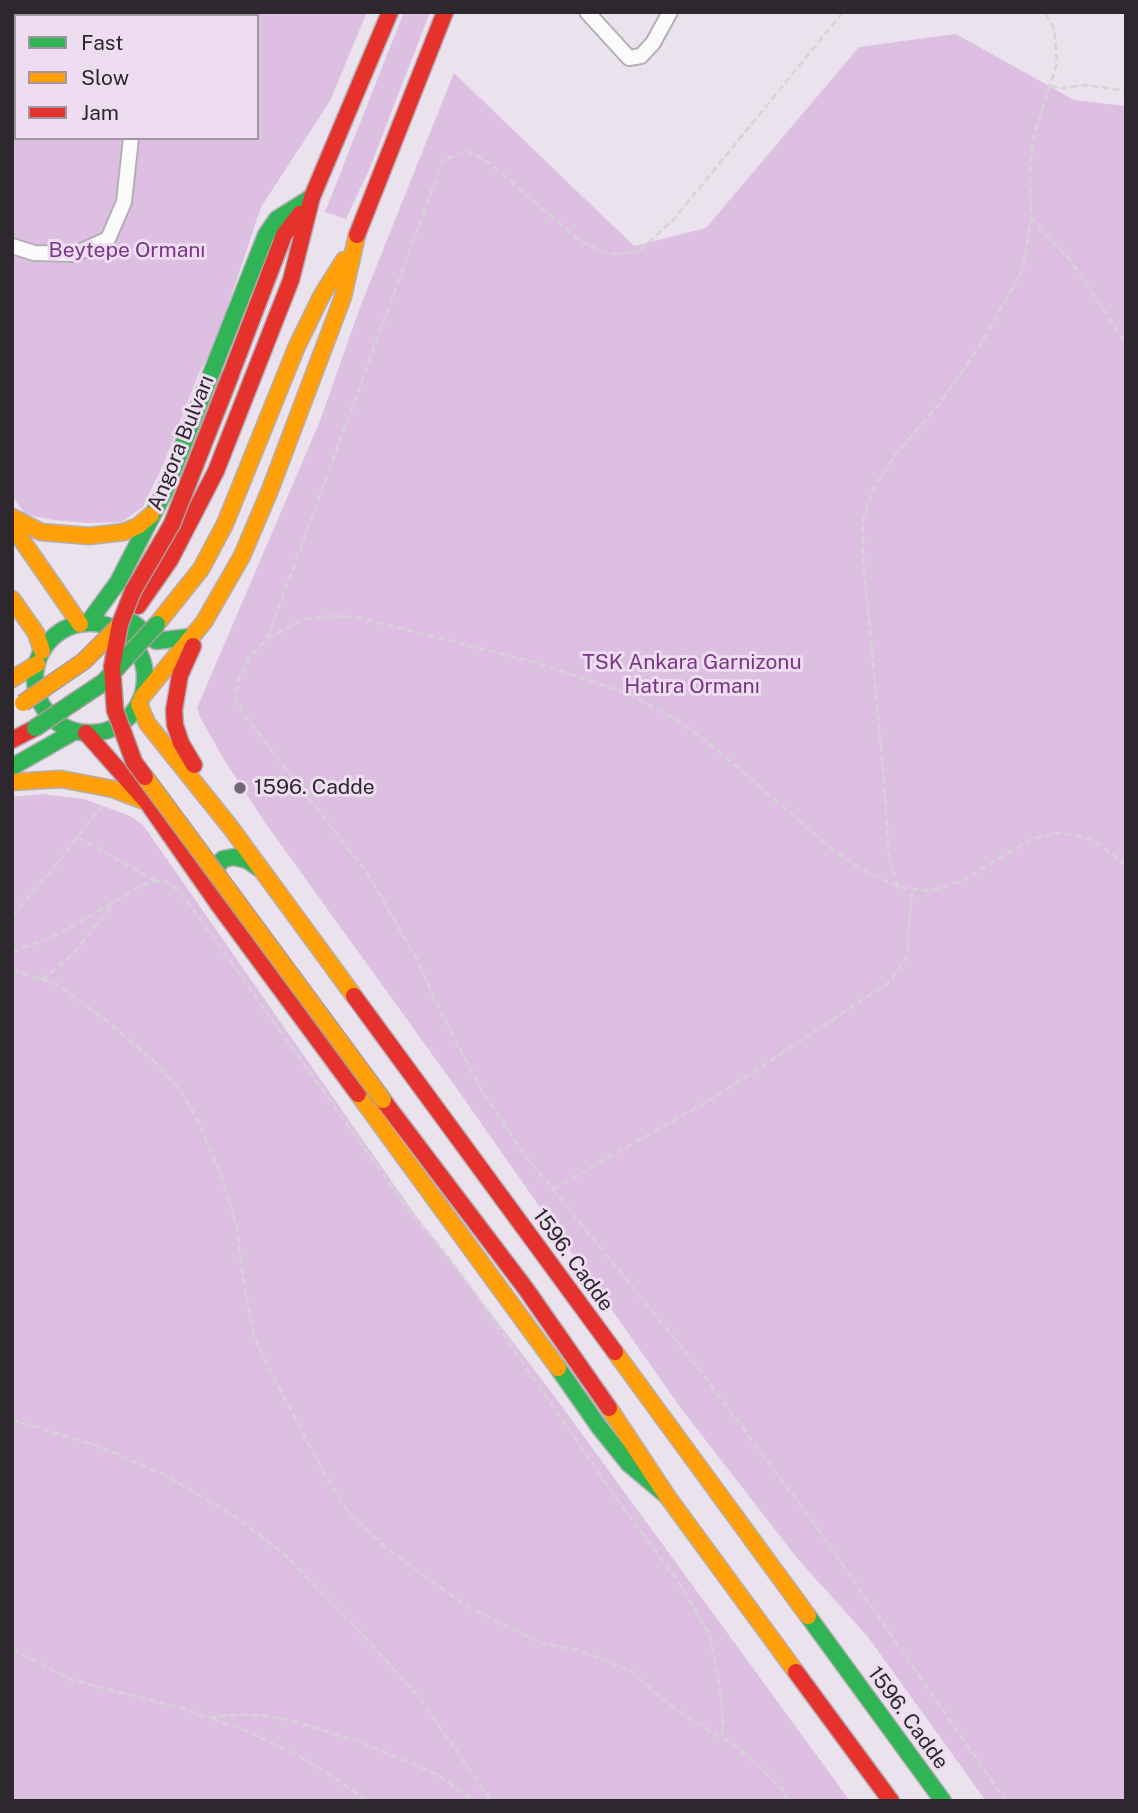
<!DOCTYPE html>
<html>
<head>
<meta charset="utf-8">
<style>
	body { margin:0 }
	#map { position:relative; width:1138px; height:1813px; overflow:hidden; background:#eae2ec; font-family:"Public Sans",sans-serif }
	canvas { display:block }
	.frame { position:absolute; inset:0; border:14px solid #2d272e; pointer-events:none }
	.legend { position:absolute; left:14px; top:14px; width:245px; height:126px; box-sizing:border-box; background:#eeddf1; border:2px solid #a194a3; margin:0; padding:9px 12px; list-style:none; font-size:21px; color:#2d272e }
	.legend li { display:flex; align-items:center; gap:14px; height:35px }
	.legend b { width:35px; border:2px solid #a194a3 }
</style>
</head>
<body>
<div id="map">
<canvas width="1138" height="1813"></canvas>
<div class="frame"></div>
<ul class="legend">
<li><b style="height:9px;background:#30b455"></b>Fast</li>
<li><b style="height:9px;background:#ff9f0a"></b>Slow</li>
<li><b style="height:9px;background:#e5322d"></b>Jam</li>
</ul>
</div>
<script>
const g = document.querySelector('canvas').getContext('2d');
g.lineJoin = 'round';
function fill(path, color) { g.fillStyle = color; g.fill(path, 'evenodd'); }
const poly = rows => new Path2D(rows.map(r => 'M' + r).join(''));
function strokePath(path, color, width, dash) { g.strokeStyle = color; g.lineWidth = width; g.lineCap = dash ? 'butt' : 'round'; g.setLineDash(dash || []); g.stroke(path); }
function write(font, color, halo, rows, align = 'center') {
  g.font = font + ' "Public Sans",sans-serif'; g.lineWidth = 6; g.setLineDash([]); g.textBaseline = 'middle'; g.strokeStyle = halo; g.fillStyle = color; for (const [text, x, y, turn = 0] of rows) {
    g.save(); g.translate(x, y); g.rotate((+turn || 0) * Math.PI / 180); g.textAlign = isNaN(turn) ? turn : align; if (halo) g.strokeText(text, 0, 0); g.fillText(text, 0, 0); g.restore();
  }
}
const green = poly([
	[12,12,367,12,330,101,261,207,216,341,199,373,164,463,143,507,122,522,88,523,53,520,25,514,12,495],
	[16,16,257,16,257,138,16,138],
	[404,12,430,12,369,170,346,219,325,212],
	[956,34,1074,100,1126,106,1126,1801,986,1801,868,1637,797,1558,680,1407,455,1086,266,824,223,758,200,717,197,708,320,421,359,310,454,73,634,246,706,228,859,47],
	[41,794,84,799,130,816,143,825,413,1212,552,1393,850,1801,12,1801,12,797]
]);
const path = poly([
	[211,16,213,12],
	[1050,86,1062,88,1085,85,1126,91],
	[1031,218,1070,260,1126,343],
	[267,639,443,160,467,151,488,162,580,241,608,254,638,252,674,219,843,12],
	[77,837,156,881],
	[898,887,889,857,884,780,863,556,863,520,875,486,896,454,941,402,980,345,1023,269,1031,218,1030,169,1034,135,1057,63,1054,28,1044,12],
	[12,916,47,876,101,807],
	[12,952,61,933,139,887,156,881,167,882,182,894,415,1219,435,1240,470,1286,622,1506,677,1580,710,1635,721,1694,723,1725,722,1738],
	[12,970,58,985,102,1017,152,1059,179,1088,196,1117,218,1168,230,1202,237,1229,244,1286,254,1335,263,1357,328,1480,350,1514,390,1551,468,1607,543,1644,578,1650,631,1671,660,1697,687,1717,734,1745,760,1767,782,1789,789,1801],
	[42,980,72,955,114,903],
	[553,1189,717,1096,891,981,907,956,912,889],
	[12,1420,98,1446,163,1474,236,1517,284,1554,363,1635,423,1702,491,1801],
	[12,1649,72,1680,181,1708,209,1718,226,1715,263,1715,293,1721,358,1741,436,1774,474,1801],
	[212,1719,238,1727,297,1755,329,1774,367,1801],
	[1006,1801,814,1523,692,1360,525,1155,483,1093,442,1014,414,954,367,873,245,716,236,699,238,681,251,655,267,639,304,619,330,616,356,617,534,662,629,694,677,720,715,748,833,850,864,871,898,887,929,891,960,882,1032,839,1056,833,1077,835,1095,841,1126,865]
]);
const street = poly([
	[133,12,133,16],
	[587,12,629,58,641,56,653,43,670,12],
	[12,246,34,253,75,254,108,239,124,202,131,138]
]);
const fast = poly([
	[132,622,156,641,190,637],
	[88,623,118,582,164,493,266,235,277,219,312,197],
	'35 678a55 55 0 1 1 110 0a55 55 0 1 1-110 0Z',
	[12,767,75,731],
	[216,889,215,869,223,859,234,857,247,860,260,869],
	[558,1368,600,1428,629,1464,667,1496],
	[808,1616,943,1801]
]);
const slow = poly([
	[12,517,41,532,89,536,124,532,138,526,151,515],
	[12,526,80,624],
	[12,599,36,633,42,651],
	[157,624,201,569,225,524,297,346,322,295,344,260],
	[12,679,37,664],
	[142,697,204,622,242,556,270,490,343,297,357,235],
	[139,704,147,723,231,828,354,996],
	[12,782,61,779,113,789,142,800],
	[358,1094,558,1368],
	[615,1352,808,1616],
	[609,1408,667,1496,796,1672]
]);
const jam = poly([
	[357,235,445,12],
	[231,374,284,235,300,214],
	[138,606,170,560,216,471,291,280,312,197,390,12],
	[193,646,180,675,174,710,175,725,181,743,194,765],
	[86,733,147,802,218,904,358,1094],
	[12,740,35,728],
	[354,996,615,1352],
	[383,1100,526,1289,609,1408],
	[796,1672,891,1801]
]);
const fastBridge = poly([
	[35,728,104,682,157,624]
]);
const slowBridge = poly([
	[23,703,84,661,119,626],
	[145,777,383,1100]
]);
const jamBridge = poly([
	[145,777,134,762,115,710,112,667,120,624,133,591,172,524,231,374]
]);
const markers = [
	[240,788,7,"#6f6870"]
];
const parkNames = [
	["Beytepe Ormanı",127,251],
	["TSK Ankara Garnizonu",692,663],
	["Hatıra Ormanı",692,687]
];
const streetNames = [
	["Angora Bulvarı",181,443,-68],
	["1596. Cadde",573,1260,54],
	["1596. Cadde",908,1718,54]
];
const poiNames = [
	["1596. Cadde",254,788]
];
fill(green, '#dcbfe1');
strokePath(street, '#b4aeb6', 18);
strokePath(fast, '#b4aeb6', 19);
strokePath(slow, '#b4aeb6', 19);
strokePath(jam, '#b4aeb6', 19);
strokePath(path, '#d6d4d7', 2.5, [7, 3.5]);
strokePath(street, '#fcfbfc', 14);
strokePath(fast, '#30b455', 16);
strokePath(slow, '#ff9f0a', 16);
strokePath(jam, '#e5322d', 16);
strokePath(fastBridge, '#ab9e9b', 19, []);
strokePath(slowBridge, '#ab9e9b', 19, []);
strokePath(jamBridge, '#ab9e9b', 19, []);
strokePath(fastBridge, '#30b455', 16);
strokePath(slowBridge, '#ff9f0a', 16);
strokePath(jamBridge, '#e5322d', 16);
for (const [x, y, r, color] of markers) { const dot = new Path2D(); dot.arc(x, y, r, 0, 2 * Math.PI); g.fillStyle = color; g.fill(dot); strokePath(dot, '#eeddf1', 2.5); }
write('21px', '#793685', '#eeddf1', parkNames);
write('21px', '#2d272e', '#eeddf1', streetNames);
write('21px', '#2d272e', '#eeddf1', poiNames, 'left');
</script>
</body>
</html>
